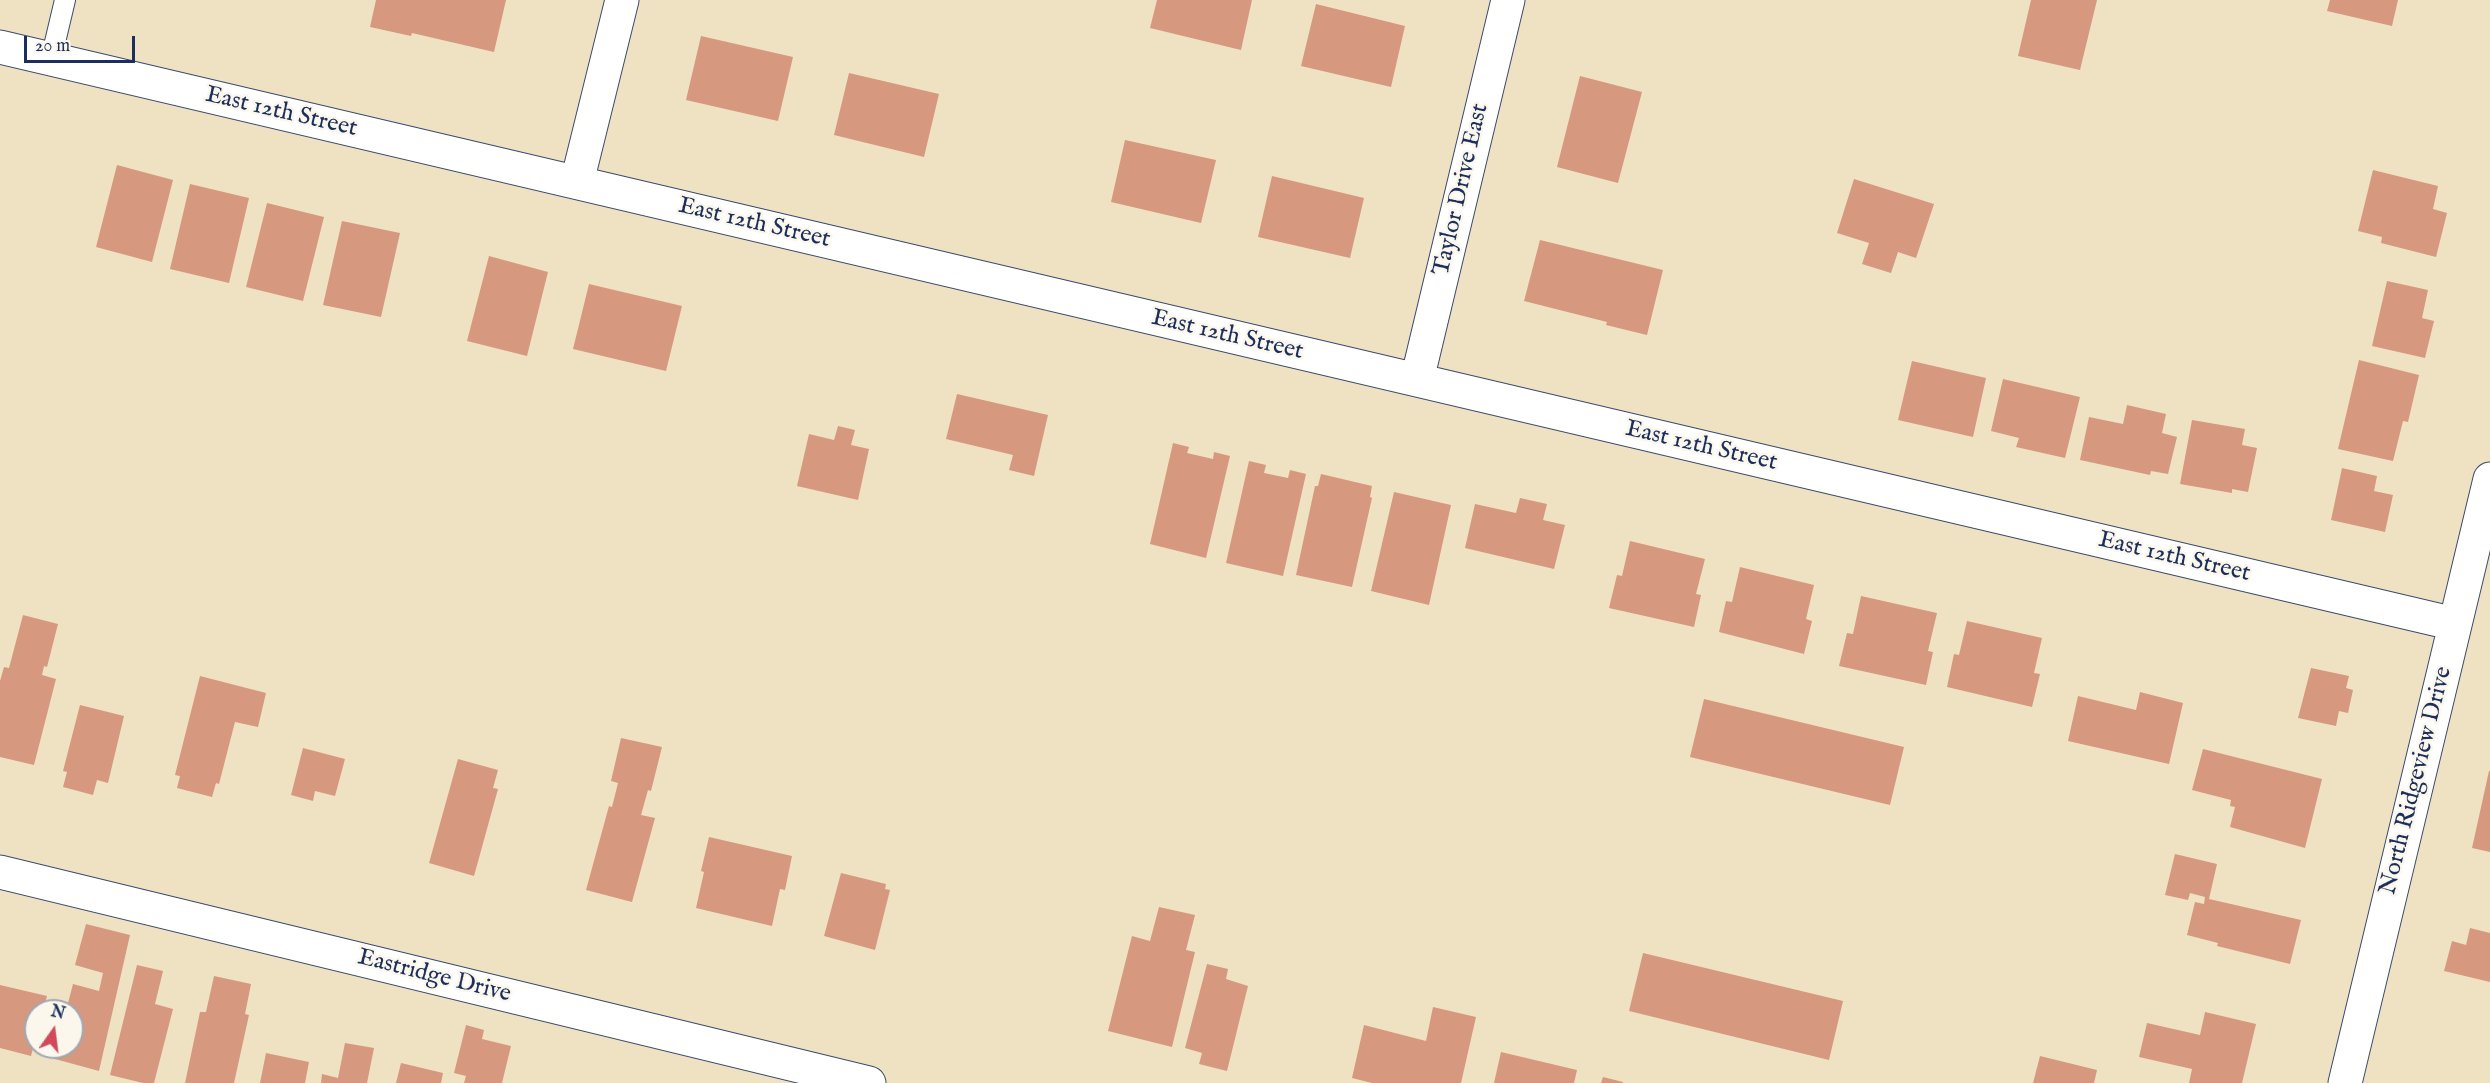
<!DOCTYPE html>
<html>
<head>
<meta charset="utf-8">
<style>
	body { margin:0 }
	#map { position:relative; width:2490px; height:1083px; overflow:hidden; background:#efe2c3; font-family:"IM FELL English",serif }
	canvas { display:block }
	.north { position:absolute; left:24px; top:999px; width:60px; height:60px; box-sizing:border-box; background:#fbf7ec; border:2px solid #a1a7b3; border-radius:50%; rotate:14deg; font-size:16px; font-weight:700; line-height:24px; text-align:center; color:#1b2f5e }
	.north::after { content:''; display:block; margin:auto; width:21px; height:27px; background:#d1495b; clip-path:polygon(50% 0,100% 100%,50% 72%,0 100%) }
	.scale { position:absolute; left:24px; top:36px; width:111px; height:27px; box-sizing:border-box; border:3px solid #1b2f5e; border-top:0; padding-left:8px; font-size:18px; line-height:21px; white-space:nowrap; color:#1b2f5e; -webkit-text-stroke:4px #fbf7ec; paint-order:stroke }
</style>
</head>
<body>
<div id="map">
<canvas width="2490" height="1083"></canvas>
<div class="north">N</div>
<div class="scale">20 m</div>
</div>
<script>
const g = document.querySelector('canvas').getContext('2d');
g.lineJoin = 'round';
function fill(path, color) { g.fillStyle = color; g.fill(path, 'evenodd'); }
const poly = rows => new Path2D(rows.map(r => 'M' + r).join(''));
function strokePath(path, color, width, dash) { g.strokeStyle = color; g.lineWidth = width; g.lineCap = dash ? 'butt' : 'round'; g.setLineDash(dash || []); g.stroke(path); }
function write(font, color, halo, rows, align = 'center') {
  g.font = font + ' "IM FELL English",serif'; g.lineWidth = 5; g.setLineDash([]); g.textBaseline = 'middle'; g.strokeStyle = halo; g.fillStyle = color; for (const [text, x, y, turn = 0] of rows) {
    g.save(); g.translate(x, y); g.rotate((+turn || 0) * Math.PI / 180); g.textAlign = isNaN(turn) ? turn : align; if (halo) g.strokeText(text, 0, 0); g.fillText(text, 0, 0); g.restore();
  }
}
const building = poly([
	[376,0,506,0,494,52,412,33,411,36,370,27],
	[1157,0,1252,0,1241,50,1150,28],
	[2031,0,2097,0,2080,70,2018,56],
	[2330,0,2398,0,2392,26,2327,11],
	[1316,4,1405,26,1391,87,1301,66],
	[701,36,793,57,778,121,686,100],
	[849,73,939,94,924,157,834,135],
	[1580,76,1642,92,1618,183,1557,167],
	[1125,140,1216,160,1201,223,1111,202],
	[117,165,173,180,152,262,96,247],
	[2373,170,2438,186,2433,209,2447,213,2436,257,2381,243,2382,237,2358,231],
	[1272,176,1364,198,1350,258,1258,237],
	[1854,179,1934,204,1916,258,1898,252,1891,273,1862,264,1869,243,1837,233],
	[190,184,249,198,229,283,170,269],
	[267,203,324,217,303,301,246,287],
	[342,221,400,233,381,317,323,305],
	[1540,240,1663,270,1647,335,1606,325,1607,322,1524,301],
	[489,256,548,272,527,356,467,341],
	[2387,281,2428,290,2422,318,2434,321,2425,358,2372,346],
	[589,284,682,306,666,371,573,349],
	[2359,360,2419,375,2408,422,2403,421,2393,461,2338,449],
	[1912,361,1986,378,1973,437,1898,420],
	[2003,379,2080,397,2065,458,2016,447,2019,438,1991,431],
	[957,394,1048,415,1034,476,1009,470,1013,455,946,439],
	[2127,405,2166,414,2162,433,2177,437,2168,474,2151,471,2150,475,2080,460,2089,417,2123,424],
	[2192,420,2245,429,2242,445,2257,448,2248,492,2232,489,2232,493,2180,484],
	[838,426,855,430,851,445,869,449,858,500,797,486,809,434,834,440],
	[1173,443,1189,447,1187,453,1213,459,1214,452,1230,456,1206,558,1150,544],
	[1249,461,1266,465,1264,473,1288,478,1290,470,1306,474,1283,576,1226,563],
	[2342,468,2377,476,2374,491,2393,495,2385,532,2331,520],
	[1321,474,1372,486,1370,497,1372,498,1352,587,1296,575,1315,486,1318,486],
	[1394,492,1451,505,1429,605,1371,591],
	[1520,498,1547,504,1543,520,1565,525,1554,569,1465,548,1475,504,1516,513],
	[1630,541,1705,559,1696,594,1701,595,1694,627,1609,608,1617,575,1622,576],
	[1740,567,1814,585,1806,619,1812,621,1804,654,1719,632,1726,601,1732,602],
	[1861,596,1937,613,1928,651,1933,652,1926,685,1839,666,1847,633,1853,634],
	[23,615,58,624,47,667,44,666,42,675,56,679,34,765,0,757,0,681,4,667,9,668],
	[1967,621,2042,638,2034,673,2040,674,2032,707,1947,687,1954,654,1959,655],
	[2311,668,2349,676,2346,688,2353,690,2348,713,2339,711,2336,726,2298,718],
	[200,676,266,693,258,727,235,722,219,784,216,783,212,797,177,788,180,776,175,775],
	[2140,692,2183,703,2169,764,2068,741,2078,696,2136,710],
	[1704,699,1904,747,1890,805,1690,757],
	[80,705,124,716,108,783,97,780,93,795,63,787,67,772,63,771],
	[621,738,662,747,651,791,648,790,641,815,655,818,632,902,586,890,609,806,612,807,618,783,611,781],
	[303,748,345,759,335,796,315,791,313,801,291,795],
	[2203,749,2322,779,2305,848,2230,827,2235,807,2230,806,2231,800,2192,790],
	[458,759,498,770,493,788,498,789,474,876,429,863],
	[2489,771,2490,771,2490,852,2472,848],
	[709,837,792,856,785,890,780,889,772,926,696,908,704,872,701,871],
	[2175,854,2217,864,2209,899,2301,920,2290,964,2217,946,2218,943,2187,935,2195,902,2204,904,2205,897,2190,893,2188,900,2165,895],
	[841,873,886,884,885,889,890,890,875,950,824,936],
	[1159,907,1195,915,1186,950,1195,952,1172,1047,1108,1031,1132,936,1150,941],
	[86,924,130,935,99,1071,55,1059,58,1047,72,1047,72,1011,66,1011,73,984,99,991,103,973,75,965],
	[2470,928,2490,933,2490,982,2444,971,2452,941,2466,945],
	[1643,953,1843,1001,1829,1060,1629,1011],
	[1207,964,1228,969,1226,979,1248,986,1227,1071,1199,1064,1202,1053,1185,1048],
	[137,965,163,971,155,1004,173,1009,154,1083,143,1083,110,1075],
	[214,976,251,984,245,1014,249,1015,234,1083,185,1083,200,1012,206,1012],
	[0,985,47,996,43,1011,36,1011,36,1037,31,1056,0,1048],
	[1433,1007,1476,1017,1461,1083,1372,1083,1352,1078,1364,1025,1426,1041],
	[2205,1012,2256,1024,2242,1083,2189,1083,2192,1069,2139,1057,2147,1023,2200,1035],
	[466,1025,484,1030,482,1039,511,1046,502,1083,464,1083,466,1076,454,1073],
	[345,1043,374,1048,367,1083,321,1083,322,1074,338,1078],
	[1501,1052,1577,1070,1574,1083,1494,1083],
	[266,1053,309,1062,305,1083,260,1083],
	[2040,1056,2097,1070,2094,1083,2033,1083],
	[401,1063,443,1073,441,1083,396,1083],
	[1603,1077,1623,1082,1623,1083,1601,1083]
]);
const lane = poly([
	[51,59,65,0]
]);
const street = poly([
	[0,47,2455,624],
	[577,182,622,0],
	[1417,380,1508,0],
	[0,872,869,1083],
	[2345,1083,2490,479]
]);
const streetNames = [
	["East 12th Street",281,113,13],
	["Taylor Drive East",1462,190,-77],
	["East 12th Street",754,224,13],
	["East 12th Street",1227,336,13],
	["East 12th Street",1701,447,13],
	["East 12th Street",2174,558,13],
	["North Ridgeview Drive",2417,781,-76],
	["Eastridge Drive",434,977,14]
];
fill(building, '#d6987f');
strokePath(lane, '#3b4a6d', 22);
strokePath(street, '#3b4a6d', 35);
strokePath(lane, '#fff', 20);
strokePath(street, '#fff', 33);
write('24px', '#1b2f5e', '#fbf7ec', streetNames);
</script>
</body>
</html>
